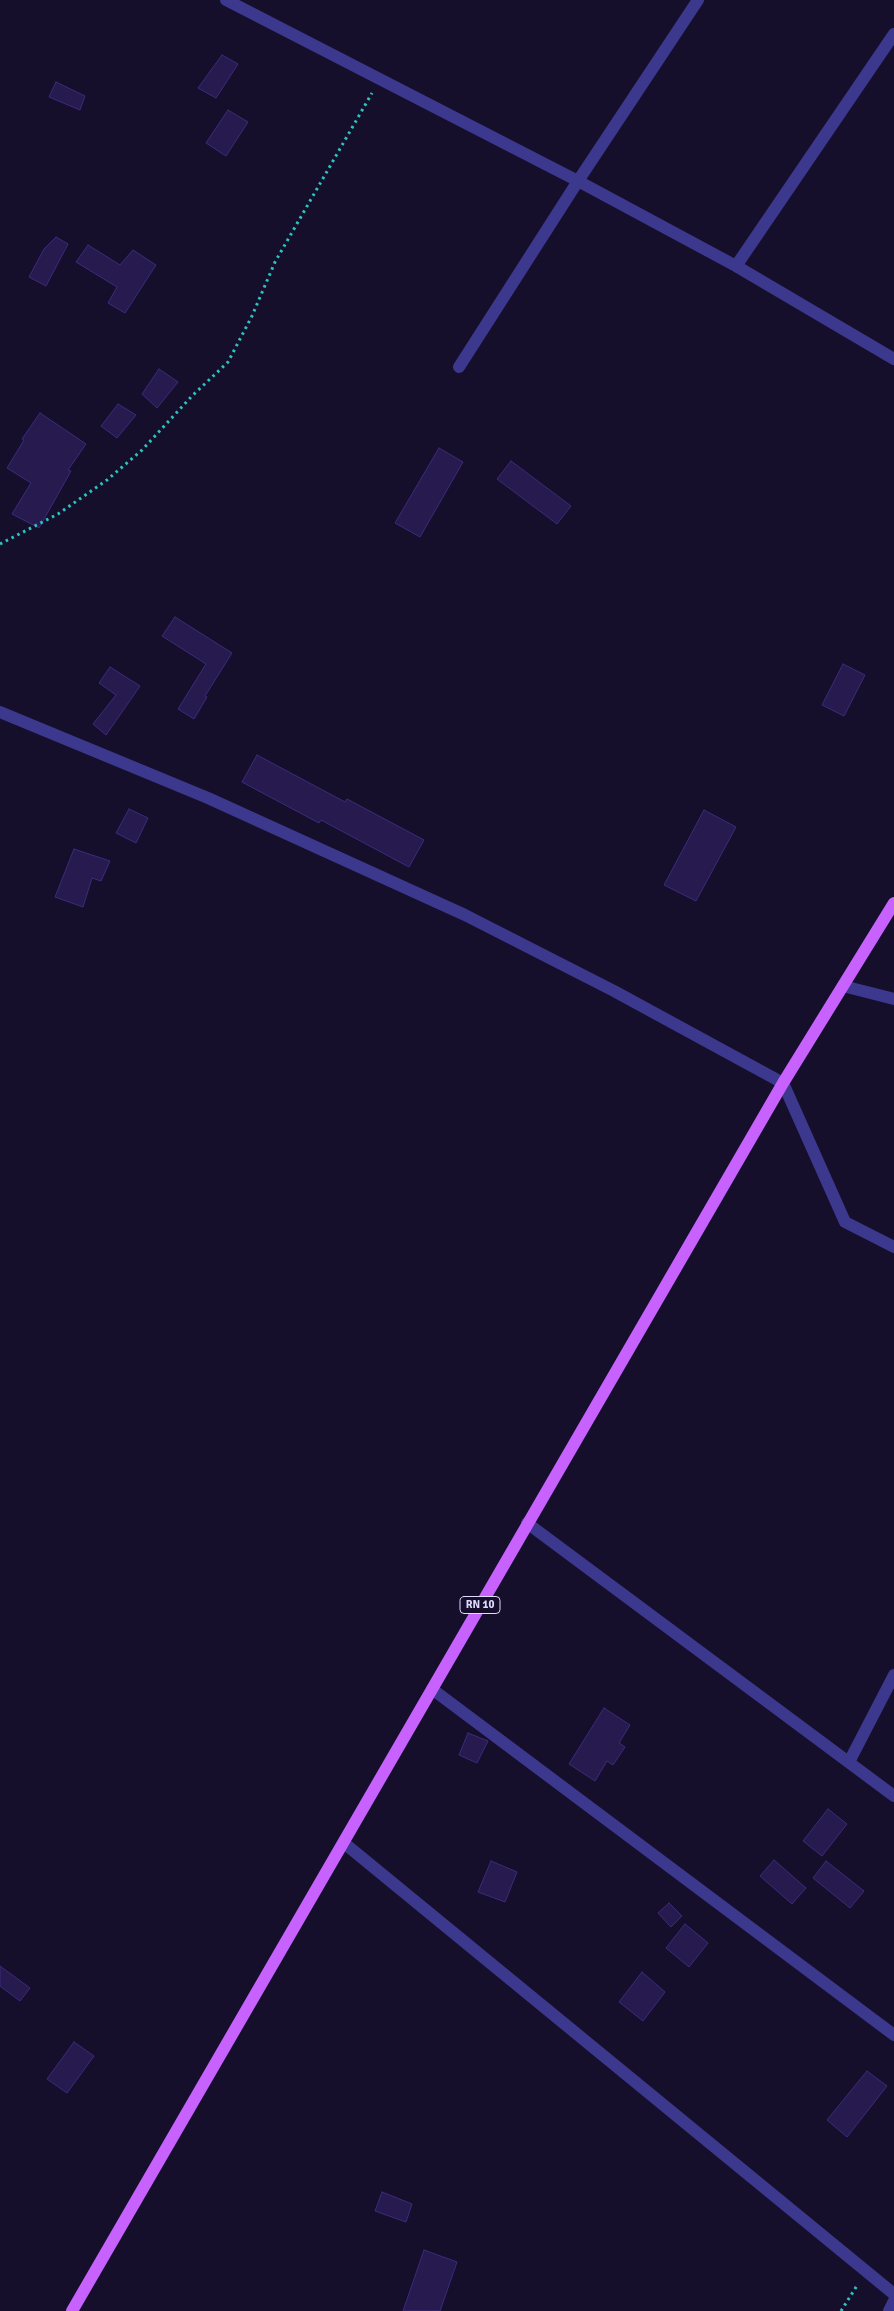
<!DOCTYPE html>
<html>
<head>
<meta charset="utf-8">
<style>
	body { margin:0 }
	canvas { display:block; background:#150f2c }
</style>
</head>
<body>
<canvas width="894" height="2311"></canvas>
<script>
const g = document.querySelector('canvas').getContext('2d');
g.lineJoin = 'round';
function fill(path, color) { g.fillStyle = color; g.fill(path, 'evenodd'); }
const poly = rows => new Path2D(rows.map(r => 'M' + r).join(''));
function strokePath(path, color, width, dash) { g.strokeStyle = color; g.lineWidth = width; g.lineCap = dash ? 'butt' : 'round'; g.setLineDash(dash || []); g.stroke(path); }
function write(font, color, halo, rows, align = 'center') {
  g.font = font + ' Signika,sans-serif'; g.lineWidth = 4; g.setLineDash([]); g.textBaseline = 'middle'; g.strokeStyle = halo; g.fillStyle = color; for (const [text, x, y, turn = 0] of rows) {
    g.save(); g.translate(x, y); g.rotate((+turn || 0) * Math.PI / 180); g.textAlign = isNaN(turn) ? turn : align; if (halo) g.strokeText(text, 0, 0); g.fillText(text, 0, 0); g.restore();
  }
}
const building = poly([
	[222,55,238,64,216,98,198,88,222,55],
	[56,82,85,96,80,110,49,97,56,82],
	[228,110,248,122,226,156,206,143,228,110],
	[56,237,68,244,46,286,29,277,44,249,56,237],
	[88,245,120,265,133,250,156,265,125,313,108,303,117,287,76,262,88,245],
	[159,369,178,382,157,408,142,394,159,369],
	[118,404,136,415,117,438,101,426,118,404],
	[40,413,86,444,68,470,71,471,39,528,12,514,31,483,7,468,24,440,22,439,40,413],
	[439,448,463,462,420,537,395,523,439,448],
	[511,461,571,506,557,524,497,479,511,461],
	[175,617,232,653,205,696,207,697,194,719,178,709,206,664,162,636,175,617],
	[843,664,865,675,844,716,822,705,843,664],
	[110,667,140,686,106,735,93,724,116,695,99,683,110,667],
	[257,755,345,802,347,799,424,840,409,867,321,820,319,823,242,782,257,755],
	[129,809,148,818,136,843,116,833,129,809],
	[704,810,736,827,696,901,664,885,704,810],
	[74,849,110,861,101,881,92,878,83,907,55,897,74,849],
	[604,1708,630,1725,619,1743,625,1747,613,1765,607,1761,595,1781,569,1764,604,1708],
	[468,1733,488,1741,477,1763,459,1755,468,1733],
	[828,1809,847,1824,822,1856,803,1841,828,1809],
	[774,1860,806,1888,792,1904,760,1876,774,1860],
	[491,1861,517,1872,505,1902,478,1892,491,1861],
	[826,1861,864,1891,850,1908,813,1878,826,1861],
	[669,1903,682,1916,671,1927,658,1913,669,1903],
	[685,1924,708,1943,689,1967,666,1948,685,1924],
	[0,1966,30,1988,20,2001,0,1986,0,1966],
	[642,1972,665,1992,643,2021,619,2002,642,1972],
	[74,2042,94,2056,67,2093,47,2079,74,2042],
	[867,2071,887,2086,847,2137,827,2120,867,2071],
	[382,2192,412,2204,406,2222,375,2211,382,2192],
	[424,2250,457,2262,440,2311,403,2311,424,2250]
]);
const path = poly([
	[0,544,58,514,107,480,142,450,192,396,228,362,252,316,275,262,372,93],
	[841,2311,858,2284]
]);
const minor = poly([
	[226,0,578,181,736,266,894,359],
	[736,266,894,34],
	[459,367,578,181,698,0],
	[0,712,208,798,465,915,614,991,783,1083,845,1222,894,1247],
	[843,986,894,999],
	[527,1523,894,1796],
	[432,1689,894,2035],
	[849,1762,894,1675],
	[344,1843,894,2294],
	[889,2311,894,2301]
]);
const primary = poly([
	[72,2311,783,1083,894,903]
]);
const shields = [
	[480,1605,40]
];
const shieldNames = [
	["RN 10",480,1605]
];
fill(building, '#261a4e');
strokePath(building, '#3c2b7c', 1);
strokePath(path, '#29c5be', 3, [2.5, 4]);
strokePath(minor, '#3c388e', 12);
strokePath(primary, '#c762ff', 12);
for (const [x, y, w] of shields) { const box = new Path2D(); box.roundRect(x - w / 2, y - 8.5, w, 17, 4); g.fillStyle = '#150f2c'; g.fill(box); strokePath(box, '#dfdbff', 1); }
write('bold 11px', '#dfdbff', null, shieldNames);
</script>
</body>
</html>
